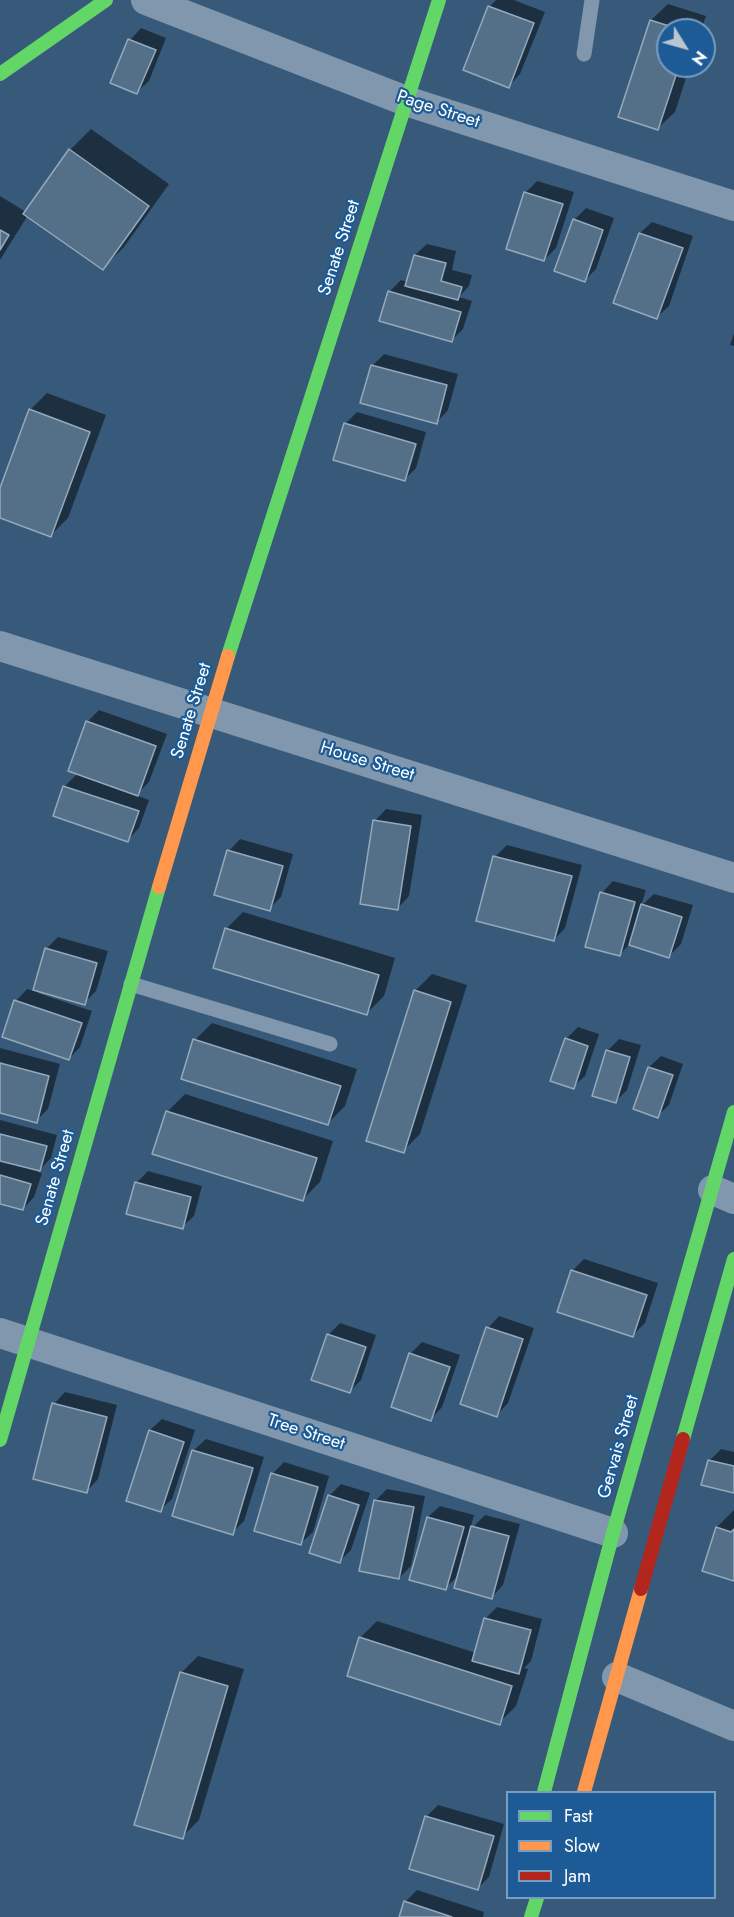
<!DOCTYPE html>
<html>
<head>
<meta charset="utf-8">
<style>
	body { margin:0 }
	#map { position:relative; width:734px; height:1917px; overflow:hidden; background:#385a7a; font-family:Jost,sans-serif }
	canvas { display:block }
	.legend { position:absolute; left:506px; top:1791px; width:210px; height:108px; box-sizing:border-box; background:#1c5b96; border:2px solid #779dc0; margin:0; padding:8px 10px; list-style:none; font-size:18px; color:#fff }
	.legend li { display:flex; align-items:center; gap:12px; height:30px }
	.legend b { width:30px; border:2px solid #779dc0 }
	.north { position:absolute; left:656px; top:18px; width:60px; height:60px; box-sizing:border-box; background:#1c5b96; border:2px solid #779dc0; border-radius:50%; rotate:127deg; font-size:16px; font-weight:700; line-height:24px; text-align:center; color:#fff }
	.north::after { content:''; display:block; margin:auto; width:21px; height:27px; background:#b9c5d0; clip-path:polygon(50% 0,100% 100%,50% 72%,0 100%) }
</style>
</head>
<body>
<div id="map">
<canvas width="734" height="1917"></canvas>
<ul class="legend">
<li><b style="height:8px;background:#63d668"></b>Fast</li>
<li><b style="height:8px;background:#ff974d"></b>Slow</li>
<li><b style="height:8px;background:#b3261e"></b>Jam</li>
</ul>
<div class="north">N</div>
</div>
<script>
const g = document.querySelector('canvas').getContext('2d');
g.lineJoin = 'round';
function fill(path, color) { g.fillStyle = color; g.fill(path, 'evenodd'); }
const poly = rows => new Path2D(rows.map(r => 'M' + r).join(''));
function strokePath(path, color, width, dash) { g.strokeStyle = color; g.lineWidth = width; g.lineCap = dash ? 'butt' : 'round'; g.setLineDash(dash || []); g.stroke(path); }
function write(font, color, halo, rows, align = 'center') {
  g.font = font + ' Jost,sans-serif'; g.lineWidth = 4.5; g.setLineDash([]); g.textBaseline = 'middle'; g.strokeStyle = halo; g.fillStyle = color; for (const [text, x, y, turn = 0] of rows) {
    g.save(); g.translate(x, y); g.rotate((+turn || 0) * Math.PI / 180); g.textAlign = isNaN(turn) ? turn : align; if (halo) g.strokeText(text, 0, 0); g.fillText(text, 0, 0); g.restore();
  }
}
const shadow = poly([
	[496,0,514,0,545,12,520,74,509,86,489,7],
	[668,4,706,16,701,30,668,30,668,66,690,66,675,112,658,128,651,20],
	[141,28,166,38,149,81,137,92,112,82,130,40],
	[91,129,169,184,124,247,103,268,28,215,0,260,0,196,26,212,70,150],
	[537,181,574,192,556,248,544,260,525,193],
	[586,208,614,218,596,269,584,281,574,220],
	[652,222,693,236,669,306,657,317,615,302,640,233],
	[427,244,456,251,452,270,472,275,469,286,459,297,472,301,463,329,452,340,389,292,401,280,408,282,415,255],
	[734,333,734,346,730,345],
	[384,354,458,374,448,410,437,422,372,366],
	[47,393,106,415,68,518,51,535,0,517,0,492,30,410],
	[357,412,426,432,416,468,404,480,335,459,346,423],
	[99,710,167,734,149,782,136,795,149,800,139,828,128,840,55,815,65,786,78,773,87,722],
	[386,809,422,815,409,896,398,908,375,821],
	[240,839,293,854,281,897,269,909,229,851],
	[507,845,582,865,565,928,554,940,495,857],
	[613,881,646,890,641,906,654,894,693,905,681,944,669,956,630,944,619,955,602,893],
	[243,912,395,958,384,996,367,1013,226,929],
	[58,937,108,951,96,991,84,1003,39,991,38,993,92,1011,80,1047,69,1059,16,1001,27,989,34,991,46,949],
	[432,974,467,985,420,1134,403,1151,415,991],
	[212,1023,357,1069,345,1106,328,1123,195,1040],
	[578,1027,599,1034,585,1076,573,1087,566,1039],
	[619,1039,641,1045,627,1090,616,1101,607,1051],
	[0,1048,60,1064,48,1109,36,1121,0,1111],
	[661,1056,683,1064,669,1105,657,1116,635,1108,649,1067],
	[185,1094,333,1141,320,1182,303,1199,154,1153,168,1111],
	[0,1120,57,1135,51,1158,38,1172,42,1173,34,1197,23,1209,0,1202],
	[148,1171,202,1186,194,1216,182,1227,136,1183],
	[584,1259,658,1283,645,1323,633,1335,572,1271],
	[499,1316,534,1328,508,1403,497,1415,488,1328],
	[340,1323,376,1335,361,1380,349,1392,328,1335],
	[422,1342,460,1355,442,1407,431,1419,410,1354],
	[65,1392,117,1405,98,1479,87,1491,54,1404],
	[162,1419,195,1430,172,1499,160,1510,150,1430],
	[206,1439,264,1457,244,1521,232,1533,174,1515,194,1450],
	[721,1449,734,1452,734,1492,709,1461],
	[284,1462,329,1476,313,1532,301,1543,272,1474],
	[341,1484,370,1493,351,1550,339,1562,329,1496],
	[387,1489,425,1496,411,1566,399,1578,376,1500],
	[440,1506,474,1515,470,1530,485,1515,520,1524,503,1585,492,1597,460,1574,445,1588,428,1517],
	[734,1510,734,1579,717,1527],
	[497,1607,542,1619,531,1661,524,1668,528,1669,516,1706,499,1723,360,1638,377,1621,476,1653,486,1618],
	[198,1656,244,1669,199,1820,182,1837,181,1673],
	[438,1805,504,1824,489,1877,477,1889,426,1817],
	[417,1890,484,1912,483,1917,400,1917,405,1902]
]);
const building = poly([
	[488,6,534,23,509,88,463,70,488,6],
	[650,20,682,30,668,30,668,66,679,66,658,130,618,117,650,20],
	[128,39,156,50,137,94,110,83,128,39],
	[69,149,149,206,103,270,23,214,69,149],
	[524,192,563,204,544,261,506,249,524,192],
	[573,219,603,230,585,282,554,271,573,219],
	[0,230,9,235,0,250,0,230],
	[639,233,683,248,657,319,613,303,639,233],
	[414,255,446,263,441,281,462,287,458,300,405,286,414,255],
	[388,291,461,312,452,342,379,321,388,291],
	[371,365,447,385,437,424,360,403,371,365],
	[29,409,90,432,51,537,0,518,0,488,29,409],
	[344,423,416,444,405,481,333,460,344,423],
	[86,721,156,746,138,796,68,771,86,721],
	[63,786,139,811,128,842,53,816,63,786],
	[373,820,411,826,398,910,360,904,373,820],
	[227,850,283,866,270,911,214,895,227,850],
	[493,856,572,876,554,941,476,921,493,856],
	[600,892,635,902,620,956,585,947,600,892],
	[641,904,682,917,669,958,629,945,641,904],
	[225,928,379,975,367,1015,213,968,225,928],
	[45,948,97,963,85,1005,33,990,45,948],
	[414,990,451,1002,404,1153,366,1141,414,990],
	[14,1000,82,1023,69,1060,2,1037,14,1000],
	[565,1038,588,1046,574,1089,550,1081,565,1038],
	[193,1039,341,1086,328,1125,181,1079,193,1039],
	[606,1050,630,1057,616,1103,592,1096,606,1050],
	[0,1063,49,1076,37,1123,0,1113,0,1063],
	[648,1067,673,1075,658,1118,633,1109,648,1067],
	[166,1111,317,1158,303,1201,152,1154,166,1111],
	[0,1134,47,1146,40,1171,0,1161,0,1134],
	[0,1175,31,1184,23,1210,0,1204,0,1175],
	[135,1182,191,1197,183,1229,126,1214,135,1182],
	[571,1270,647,1295,633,1337,557,1312,571,1270],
	[486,1327,523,1339,497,1417,460,1404,486,1327],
	[327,1334,366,1347,350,1393,311,1380,327,1334],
	[409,1353,450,1367,431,1421,391,1407,409,1353],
	[52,1403,107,1417,87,1493,33,1479,52,1403],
	[149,1430,184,1442,161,1512,126,1501,149,1430],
	[192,1450,253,1468,233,1535,172,1516,192,1450],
	[708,1460,734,1466,734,1493,701,1485,708,1460],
	[271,1473,318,1487,301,1545,254,1531,271,1473],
	[328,1495,359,1505,340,1563,309,1553,328,1495],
	[374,1500,414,1507,399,1579,359,1571,374,1500],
	[427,1517,464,1527,446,1590,409,1580,427,1517],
	[471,1526,509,1536,492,1599,454,1588,471,1526],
	[716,1527,731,1532,734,1529,734,1581,702,1571,716,1527],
	[484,1618,531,1630,519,1674,472,1661,484,1618],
	[359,1637,512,1686,500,1725,347,1676,359,1637],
	[180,1672,228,1686,183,1839,134,1825,180,1672],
	[425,1816,494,1836,478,1890,409,1869,425,1816],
	[404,1901,452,1917,399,1917,404,1901]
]);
const lane = poly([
	[584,54,592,0],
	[131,984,330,1044]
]);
const street = poly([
	[146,0,406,101,734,206],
	[0,646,734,878],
	[713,1190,734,1199],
	[0,1333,613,1533],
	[617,1677,734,1726]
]);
const fast = poly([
	[0,74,106,0],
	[228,656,439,0],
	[683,1439,734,1259],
	[0,1440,159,887],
	[544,1792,613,1533,734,1112],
	[531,1917,537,1898]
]);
const slow = poly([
	[159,887,228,656],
	[584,1792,641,1589]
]);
const jam = poly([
	[641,1589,683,1439]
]);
const streetNames = [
	["Page Street",438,110,18],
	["Senate Street",340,248,-72],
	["Senate Street",192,711,-73],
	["House Street",367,762,17],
	["Senate Street",56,1178,-74],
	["Tree Street",306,1433,18],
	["Gervais Street",619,1447,-74]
];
fill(shadow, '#0007');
fill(building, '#547089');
strokePath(building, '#96a9ba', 1.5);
strokePath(lane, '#8197ad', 15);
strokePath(street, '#8197ad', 30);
strokePath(fast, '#63d668', 14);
strokePath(slow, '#ff974d', 14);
strokePath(jam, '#b3261e', 14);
write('18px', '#fff', '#1c5b96', streetNames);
</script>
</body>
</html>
